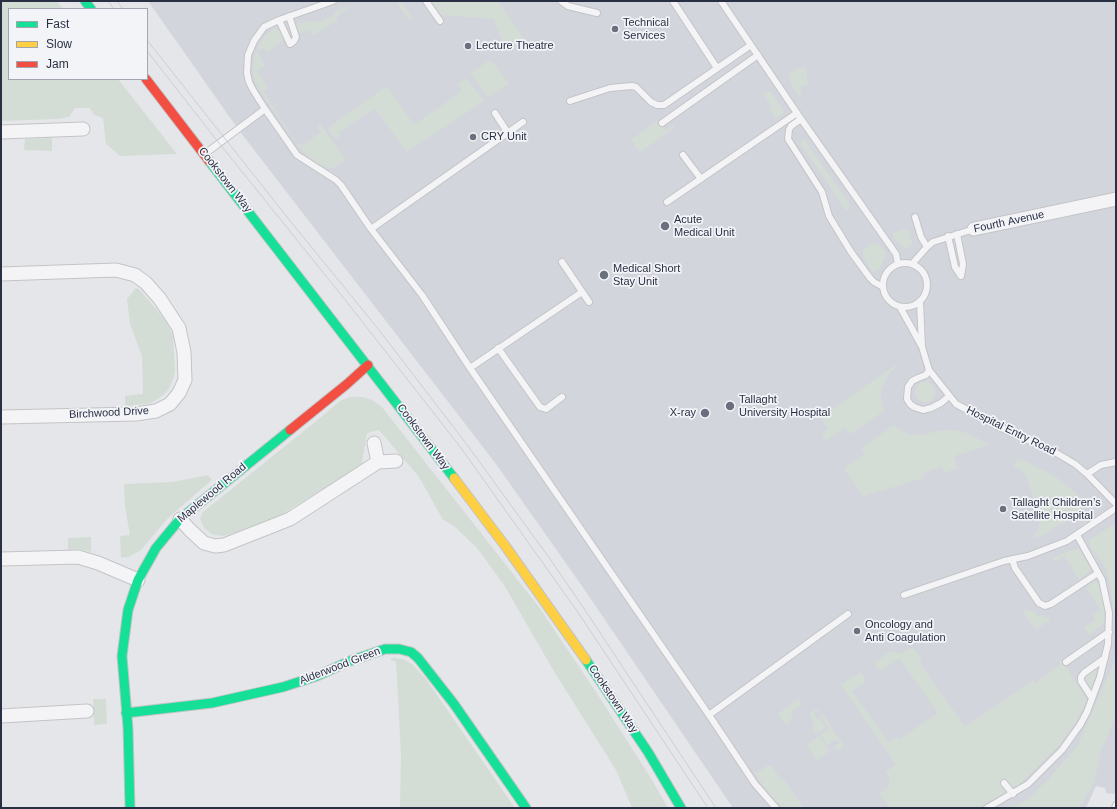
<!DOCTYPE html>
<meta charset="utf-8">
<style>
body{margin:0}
#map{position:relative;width:1117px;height:809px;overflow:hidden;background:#e5e6e9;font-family:Helvetica,sans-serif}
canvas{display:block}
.frame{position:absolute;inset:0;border:2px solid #2a3044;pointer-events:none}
.legend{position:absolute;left:8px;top:8px;width:140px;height:72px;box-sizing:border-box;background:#f3f4f8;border:1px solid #a3a6b0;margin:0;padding:5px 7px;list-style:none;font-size:12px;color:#2a3044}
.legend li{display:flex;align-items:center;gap:8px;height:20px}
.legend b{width:20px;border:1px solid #a3a6b0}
</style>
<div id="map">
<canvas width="1117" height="809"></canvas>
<div class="frame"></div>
<ul class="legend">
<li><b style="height:5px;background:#16e098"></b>Fast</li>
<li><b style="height:5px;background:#ffcf43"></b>Slow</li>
<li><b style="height:5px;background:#f24e42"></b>Jam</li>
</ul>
</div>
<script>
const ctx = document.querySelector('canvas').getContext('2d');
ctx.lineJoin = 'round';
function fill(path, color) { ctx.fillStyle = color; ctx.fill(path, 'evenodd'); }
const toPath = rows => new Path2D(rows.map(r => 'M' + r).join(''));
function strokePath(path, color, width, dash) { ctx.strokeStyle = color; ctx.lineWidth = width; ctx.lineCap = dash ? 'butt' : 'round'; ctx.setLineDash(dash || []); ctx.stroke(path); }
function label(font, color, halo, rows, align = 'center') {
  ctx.font = font + ' Helvetica,sans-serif'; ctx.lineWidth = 3.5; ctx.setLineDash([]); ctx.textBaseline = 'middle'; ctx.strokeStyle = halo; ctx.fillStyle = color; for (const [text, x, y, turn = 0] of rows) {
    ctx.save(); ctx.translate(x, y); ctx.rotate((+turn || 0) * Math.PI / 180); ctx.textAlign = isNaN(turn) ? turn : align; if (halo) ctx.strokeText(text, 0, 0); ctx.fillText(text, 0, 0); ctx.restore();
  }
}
fill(toPath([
 [148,1,1116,1,1116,794,1106,793,1105,788,1096,786,1086,808,733,808,584,589,496,464,238,129]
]), '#d3d5dc');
fill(toPath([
 [1,1,57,1,63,9,9,9,9,79,118,79,177,154,120,156,106,144,103,118,94,115,90,108,75,108,69,117,57,119,1,121],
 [396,1,400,1,413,19,410,21],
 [431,1,498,1,524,39,512,47,506,46,503,43,494,19,441,15],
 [352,5,336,17,338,20,314,35,310,29,302,33,299,33,296,29,296,24,305,21,313,23,325,20,333,16,336,11],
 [275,29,279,30,283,37,283,40,268,52,266,52,263,48,257,52,265,65,257,71,268,88,263,91,293,137,295,138,294,140,259,89,255,81,253,75,254,58,258,46,266,35],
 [488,61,493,62,509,84,488,98,471,73],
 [805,67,808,84,800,87,802,94,800,95,798,95,790,83,790,74,798,68],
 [466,78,484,101,407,152,375,108,338,133,340,136,335,139,328,128,387,86,414,125,462,91,458,84],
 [767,92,771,92,784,111,783,114,776,119,769,109,772,106,763,94],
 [657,121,665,131,673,125,675,127,640,152,631,140],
 [320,124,346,160,333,168,329,168,319,164,308,156,297,145,299,143,302,146,321,132,317,126],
 [51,138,52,139,52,151,24,150,25,139],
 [802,139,806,141,808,145,849,204,850,207,849,210,846,210,804,148,801,145],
 [907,229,909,230,912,242,912,245,908,248,902,247,893,237,893,233],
 [877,243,885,251,885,256,879,269,873,272,864,258,863,251,870,244],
 [136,288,139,289,167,322,173,336,175,369,174,377,169,389,162,396,153,402,147,404,125,406,125,396,143,394,142,356,130,324,127,299],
 [903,360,890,372,884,383,881,392,881,399,884,411,850,434,845,427,826,441,822,434,828,429,820,418],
 '915 392a10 10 0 1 1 20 0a10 10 0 1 1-20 0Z',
 [350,397,363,397,372,400,382,407,539,607,596,692,649,775,668,808,632,808,616,770,555,673,504,585,477,548,454,526,443,520,419,477,379,430,367,433,362,463,360,466,279,516,249,528,223,536,213,535,204,528,200,518,203,512,320,418,340,401],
 [894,425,903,432,911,435,922,435,944,430,955,430,969,434,990,445,954,456,958,468,944,473,942,467,923,473,924,478,863,496,844,469,865,454,861,448],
 [1018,458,1058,478,1077,494,1083,501,1084,505,1081,514,1069,521,1055,526,1045,534,1031,539,1038,531,1040,520,1027,478,1022,470,1013,466],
 [208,475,212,480,168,518,141,550,129,557,121,558,120,536,130,535,125,507,124,484,173,482],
 [1113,525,1116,530,1116,630,1111,589,1106,568,1090,547,1089,540],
 [91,537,91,552,79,549,68,550,68,538],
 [1078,548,1091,569,1089,572,1079,579,1064,556,1055,562,1052,558,1071,550,1074,551],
 [1094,582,1099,583,1101,591,1104,606,1104,623,1089,635,1083,628,1095,620,1093,615,1101,610,1086,588],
 [1022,610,1033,611,1038,616,1049,618,1050,620,1036,630],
 [910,648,914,649,917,652,922,659,919,662,965,727,1033,680,1035,683,1060,665,1059,661,1061,660,1087,700,1075,723,1059,745,1018,786,1002,796,978,808,890,808,879,794,889,786,890,779,886,772,896,764,841,685,861,672,866,681,852,691,889,743,897,737,900,739,938,713,899,658,880,671,874,663,891,651,901,654],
 [1116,649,1116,715,1101,751,1094,783,1079,808,1011,808,1028,799,1047,781,1078,745,1115,660],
 [391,658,403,659,412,664,426,679,515,808,400,808,401,754,396,662,391,660],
 [1097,668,1093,686,1091,688,1085,678,1088,674],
 [93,699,106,699,107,724,94,725],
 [798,699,802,704,792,711,791,721,786,725,778,714],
 [818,708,819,710,814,714,817,719,819,718,826,727,816,734,812,728,814,722,810,716,810,713],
 [822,713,844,746,837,751,834,747,840,743,836,739,827,745,820,735,830,729,820,715],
 [819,736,829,751,817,760,807,745],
 [767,766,772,766,779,777,784,780,804,808,783,808,774,800,755,774]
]), '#d4ddd5');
const lane = toPath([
 [333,1,279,20,264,27,254,41,248,55,247,73,249,82,253,90,265,109,297,155,336,180,341,185,371,229,422,295,470,368,709,715,755,784,776,808],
 [426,1,440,21],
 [561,1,568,6,597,13],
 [673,1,717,68],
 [721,1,801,119,896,254,898,264],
 [279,20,290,44,294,41,296,37,289,16],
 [570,101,610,88,632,86,636,87,651,102,657,105,664,105,751,45],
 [495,113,508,133],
 [801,119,791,126,789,130,788,139,822,192,829,216,851,252,870,278,874,282,883,287],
 [662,123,758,55],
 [206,153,265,109],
 [683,155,701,179],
 [667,202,797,113],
 [915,217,921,237,927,247],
 [371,229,523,122],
 [948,236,955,267,961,276,963,264,957,234],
 [562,262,589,302],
 '883 285a22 22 0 1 1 44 0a22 22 0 1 1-44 0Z',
 [912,264,927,247,933,242,974,229],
 [920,301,922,347,929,370,956,404,997,426,1053,451,1075,464,1087,474,1116,504],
 [900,307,921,345],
 [498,348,540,407,546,409,562,397],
 [470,368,582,292],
 [929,370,926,375,918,378,912,381,908,387,907,399,910,404,914,407,923,410,931,408,941,403,949,396],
 [1087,474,1101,465,1116,462],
 [1012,559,1015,568,1039,603,1045,606,1051,604,1098,573],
 [904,595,1004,561,1028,556,1067,541,1116,508],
 [1066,662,1109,632],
 [1092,698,1081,681,1081,677,1084,673,1105,658],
 [709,715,848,614],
 [1004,783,1013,794],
 [987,808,1028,784,1062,750,1080,725,1087,712,1100,677,1108,644,1109,613,1102,580,1077,535],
 [1115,808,1116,805]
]);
const street = toPath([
 [1,132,83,129],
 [974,229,1116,199],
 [1,274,116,270,135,275,146,283,160,299,179,328,184,352,185,380,179,393,170,404,156,411,136,414,1,417],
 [378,462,396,461],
 [180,519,190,530,204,543,215,546,224,545,290,519,378,462,374,443],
 [1,559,78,557,98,563,138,580],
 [1,716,87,711]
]);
const fast = toPath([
 [85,1,91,9],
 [209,161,454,478],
 [586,660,648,752,681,808],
 [126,713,212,703,283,687,317,676,350,661,385,649,399,649,411,652,418,658,454,704,526,808],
 [130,808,128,728,122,656,128,610,138,580,156,548,180,519,290,430]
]);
const slow = toPath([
 [454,478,506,547,586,660]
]);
const jam = toPath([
 [146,79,209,161],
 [290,430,347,384,368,365]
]);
strokePath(lane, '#c3c4c7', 8);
strokePath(street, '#c3c4c7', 15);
strokePath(fast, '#c3c4c7', 11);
strokePath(slow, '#c3c4c7', 11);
strokePath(jam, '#c3c4c7', 11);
strokePath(lane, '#f4f4f6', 6);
strokePath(street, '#f4f4f6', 13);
strokePath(fast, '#16e098', 9);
strokePath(slow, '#ffcf43', 9);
strokePath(jam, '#f24e42', 9);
strokePath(toPath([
 [108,1,114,9],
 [117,1,123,9],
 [147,40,287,217,379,330,468,446,550,559,585,610,716,808],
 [147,51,219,143,350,306,461,448,577,611,708,808]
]), '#cdced1', 1);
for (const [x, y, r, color] of [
 [615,29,4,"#6b707e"],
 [468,46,4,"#6b707e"],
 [473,137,4,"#6b707e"],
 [665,226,5,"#6b707e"],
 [604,275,5,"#6b707e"],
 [730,406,5,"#6b707e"],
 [705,413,5,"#6b707e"],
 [1003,509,4,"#6b707e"],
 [857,631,4,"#6b707e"]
]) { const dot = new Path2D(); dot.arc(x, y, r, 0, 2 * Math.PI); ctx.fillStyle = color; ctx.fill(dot); strokePath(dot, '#f3f4f8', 1.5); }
label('11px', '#2a3044', '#f3f4f8', [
 ["Technical",623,23],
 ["Services",623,36],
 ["Lecture Theatre",476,46],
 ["CRY Unit",481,137],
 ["Acute",674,220],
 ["Medical Unit",674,233],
 ["Medical Short",613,269],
 ["Stay Unit",613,282],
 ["Tallaght",739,400],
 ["University Hospital",739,413],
 ["X-ray",696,413,"right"],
 ["Tallaght Children’s",1011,503],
 ["Satellite Hospital",1011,516],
 ["Oncology and",865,625],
 ["Anti Coagulation",865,638]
], 'left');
label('11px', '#2a3044', '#f3f4f8', [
 ["Cookstown Way",225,180,52],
 ["Fourth Avenue",1009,222,-12],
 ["Birchwood Drive",109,413,-3],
 ["Hospital Entry Road",1011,431,26],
 ["Cookstown Way",423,437,53],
 ["Maplewood Road",212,493,-40],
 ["Alderwood Green",340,666,-21],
 ["Cookstown Way",613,699,56]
]);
</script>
